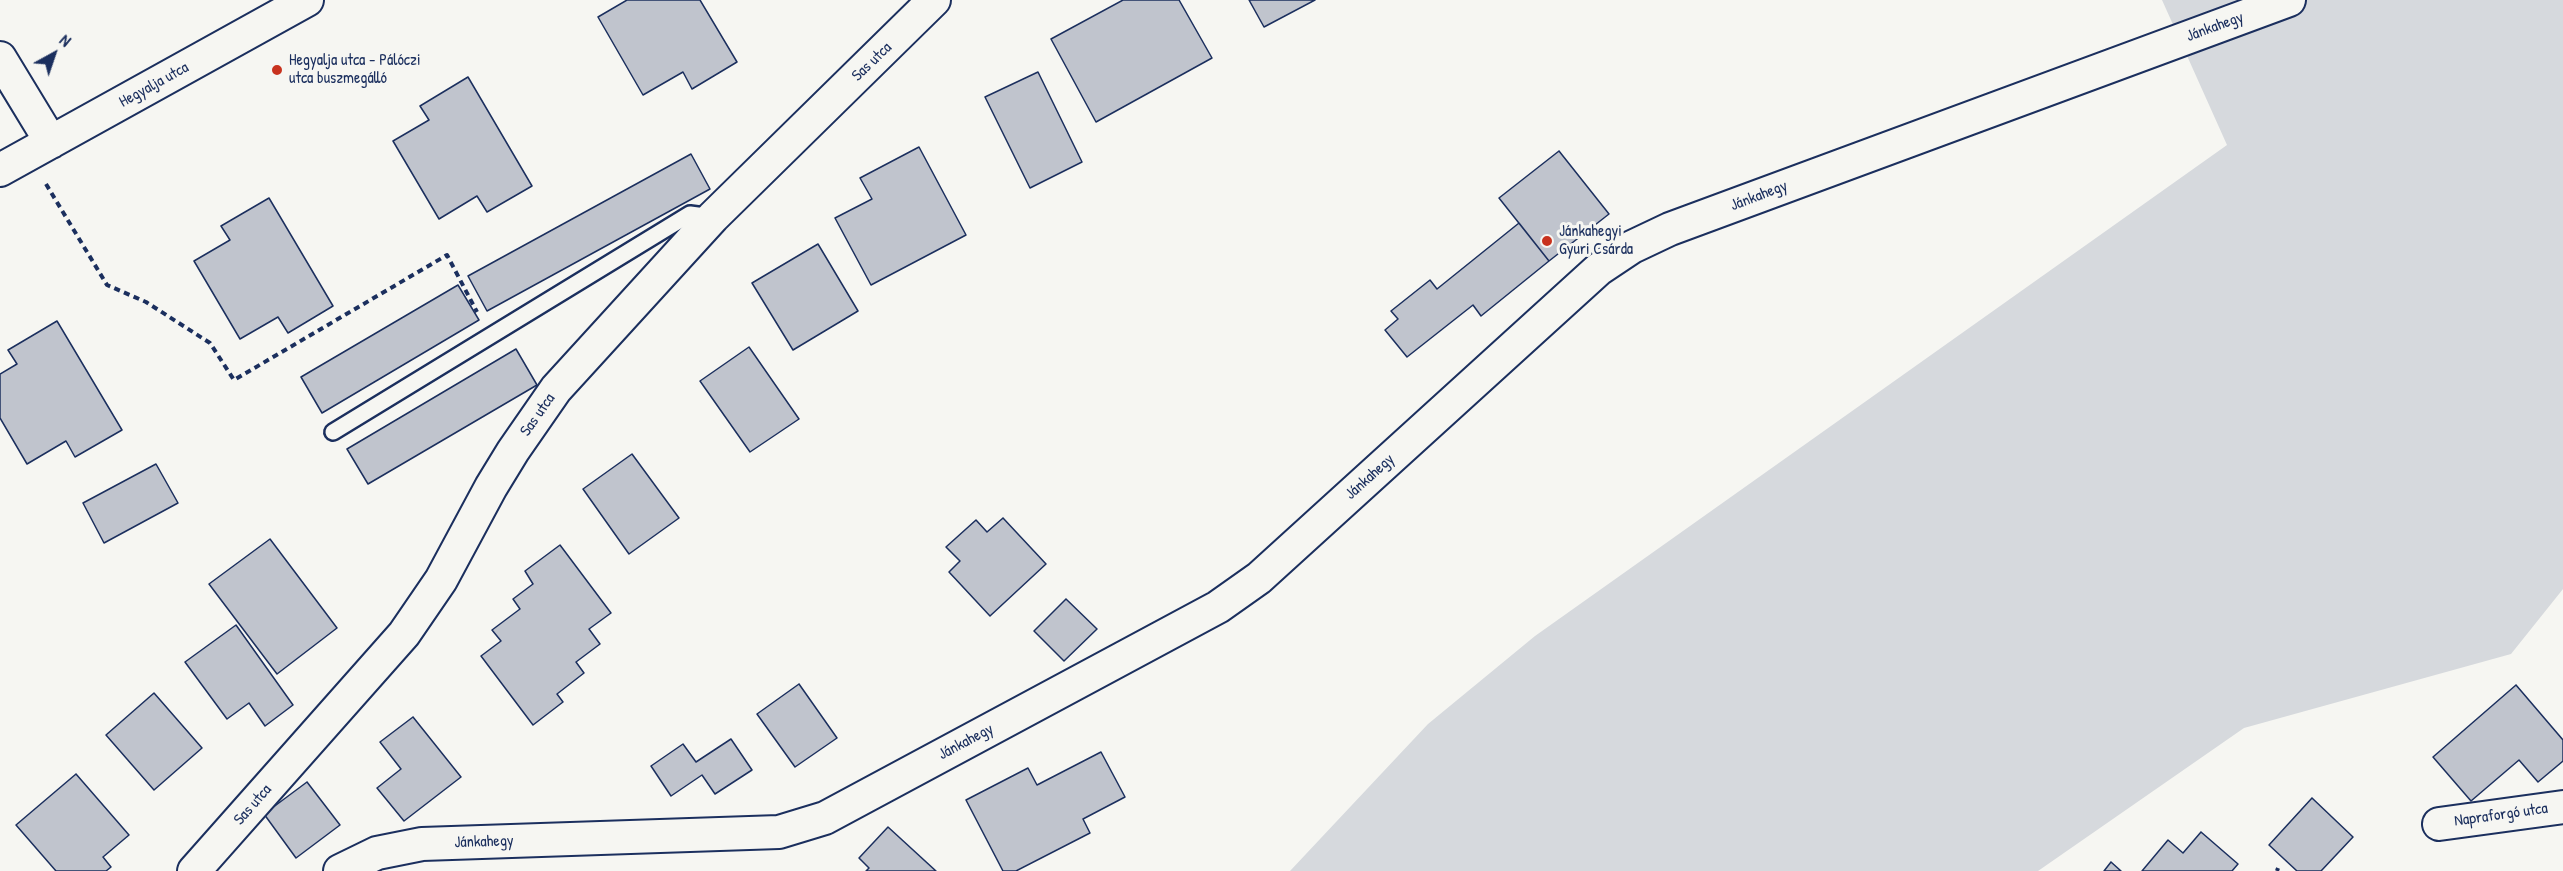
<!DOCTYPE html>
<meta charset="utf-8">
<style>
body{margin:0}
#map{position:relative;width:2563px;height:871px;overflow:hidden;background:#f6f6f2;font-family:"Patrick Hand",sans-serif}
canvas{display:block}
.north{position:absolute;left:24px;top:24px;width:60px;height:60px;-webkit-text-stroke:4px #f6f6f2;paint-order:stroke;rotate:40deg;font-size:16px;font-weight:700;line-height:24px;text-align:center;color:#1b2f5e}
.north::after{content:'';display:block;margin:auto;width:21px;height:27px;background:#1b2f5e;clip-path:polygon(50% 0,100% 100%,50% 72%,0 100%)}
</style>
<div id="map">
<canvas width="2563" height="871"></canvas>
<div class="north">N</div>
</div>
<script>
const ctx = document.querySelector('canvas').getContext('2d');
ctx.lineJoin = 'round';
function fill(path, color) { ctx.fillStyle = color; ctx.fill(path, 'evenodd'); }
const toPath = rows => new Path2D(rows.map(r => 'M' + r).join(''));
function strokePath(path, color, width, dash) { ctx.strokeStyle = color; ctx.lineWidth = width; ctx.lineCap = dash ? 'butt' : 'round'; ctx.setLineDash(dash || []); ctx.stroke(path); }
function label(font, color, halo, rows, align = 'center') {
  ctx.font = font + ' "Patrick Hand",sans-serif'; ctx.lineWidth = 6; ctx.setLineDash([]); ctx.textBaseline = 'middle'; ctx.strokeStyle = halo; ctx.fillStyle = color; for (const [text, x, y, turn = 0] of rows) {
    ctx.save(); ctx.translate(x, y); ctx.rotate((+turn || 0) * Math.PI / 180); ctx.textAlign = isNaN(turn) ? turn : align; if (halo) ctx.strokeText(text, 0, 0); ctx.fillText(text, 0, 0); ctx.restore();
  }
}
fill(toPath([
 [2162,0,2563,0,2563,589,2511,654,2244,728,2038,871,1290,871,1428,724,1535,636,2227,145]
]), '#d6d9dd');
const building = toPath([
 [627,0,700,0,737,62,692,89,683,72,643,95,598,17,627,0],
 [1123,0,1179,0,1212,58,1096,122,1051,39,1123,0],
 [1249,0,1315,0,1264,27,1249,0],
 [1038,72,1082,162,1030,188,985,97,1038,72],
 [468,77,532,186,487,212,477,196,439,219,393,141,429,120,420,106,468,77],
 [919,147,966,235,871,285,835,218,872,199,860,178,919,147],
 [1559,151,1609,214,1549,261,1499,198,1559,151],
 [691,154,710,189,487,311,468,276,691,154],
 [269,198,333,306,288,333,278,317,240,339,194,261,230,240,221,226,269,198],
 [1519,223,1549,261,1481,316,1473,305,1407,357,1385,330,1398,319,1391,311,1430,280,1437,289,1519,223],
 [818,244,858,311,793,350,752,283,818,244],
 [458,285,479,320,322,413,301,377,458,285],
 [57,321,122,430,75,457,66,441,27,464,0,418,0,374,17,364,8,350,57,321],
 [749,347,799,419,750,452,700,381,749,347],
 [516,349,537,385,368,484,347,449,516,349],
 [632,454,679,518,629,554,583,489,632,454],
 [156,464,178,503,104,543,83,503,156,464],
 [1003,518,1046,564,990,616,949,572,960,561,946,547,976,520,987,532,1003,518],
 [270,539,337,628,277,674,209,584,270,539],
 [560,545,611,613,589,629,600,644,576,662,584,673,557,694,563,702,533,725,481,656,501,641,492,630,520,609,513,599,533,584,525,571,560,545],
 [1066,599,1097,629,1064,661,1034,631,1066,599],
 [236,625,293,705,265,726,249,703,227,719,185,662,236,625],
 [799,684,837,738,795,767,757,714,799,684],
 [2516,685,2563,740,2563,761,2538,782,2519,760,2471,801,2433,757,2516,685],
 [154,693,202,748,154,790,106,735,154,693],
 [413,717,461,777,404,821,377,788,401,769,380,742,413,717],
 [731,739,752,770,715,794,702,775,671,796,651,766,683,744,696,762,731,739],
 [1101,752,1125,797,1083,819,1090,833,1016,871,1003,871,966,800,1028,768,1037,785,1101,752],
 [76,774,129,835,103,857,111,867,106,871,56,871,16,825,76,774],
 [307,782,340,825,296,858,264,814,307,782],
 [2312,798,2353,837,2321,871,2297,871,2269,845,2312,798],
 [888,827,936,871,866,871,869,868,859,858,888,827],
 [2201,832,2238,864,2232,871,2142,871,2168,840,2183,853,2201,832],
 [2111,862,2121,871,2104,871,2111,862]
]);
fill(building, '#c0c4cd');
strokePath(building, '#1b2f5e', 1.5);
const service = toPath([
 [333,432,690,214,713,217]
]);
const minor = toPath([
 [0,58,51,142],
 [0,170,307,0],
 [2439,824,2563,807],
 [194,871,404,634,441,580,491,487,513,451,556,389,713,217,934,0],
 [340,871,377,853,422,844,779,832,825,818,1218,607,1259,578,1599,269,1632,247,1670,229,2289,0]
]);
strokePath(service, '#1b2f5e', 20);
strokePath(minor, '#1b2f5e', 36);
strokePath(toPath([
 [46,184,107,285,146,302,210,343,234,380,447,255,477,312],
 [2277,871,2278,868]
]), '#1b2f5e', 4, [6, 4.5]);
strokePath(service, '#f6f6f2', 15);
strokePath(minor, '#f6f6f2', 32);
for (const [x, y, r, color] of [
 [277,70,6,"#c8321e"],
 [1547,241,6,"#c8321e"]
]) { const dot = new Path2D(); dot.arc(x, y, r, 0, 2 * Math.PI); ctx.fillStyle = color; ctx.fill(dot); strokePath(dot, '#f6f6f2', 2); }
label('16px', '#1b2f5e', '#f6f6f2', [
 ["Jánkahegy",2215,27,-20],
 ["Sas utca",872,62,-44],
 ["Hegyalja utca",154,85,-29],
 ["Jánkahegy",1759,196,-21],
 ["Sas utca",538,415,-55],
 ["Jánkahegy",1370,477,-42],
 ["Jánkahegy",966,742,-28],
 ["Sas utca",253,805,-49],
 ["Napraforgó utca",2501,815,-8],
 ["Jánkahegy",484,842,-2]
]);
label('16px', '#1b2f5e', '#f6f6f2', [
 ["Hegyalja utca - Pálóczi",289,61],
 ["utca buszmegálló",289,79],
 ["Jánkahegyi",1559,232],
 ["Gyuri Csárda",1559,250]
], 'left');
</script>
